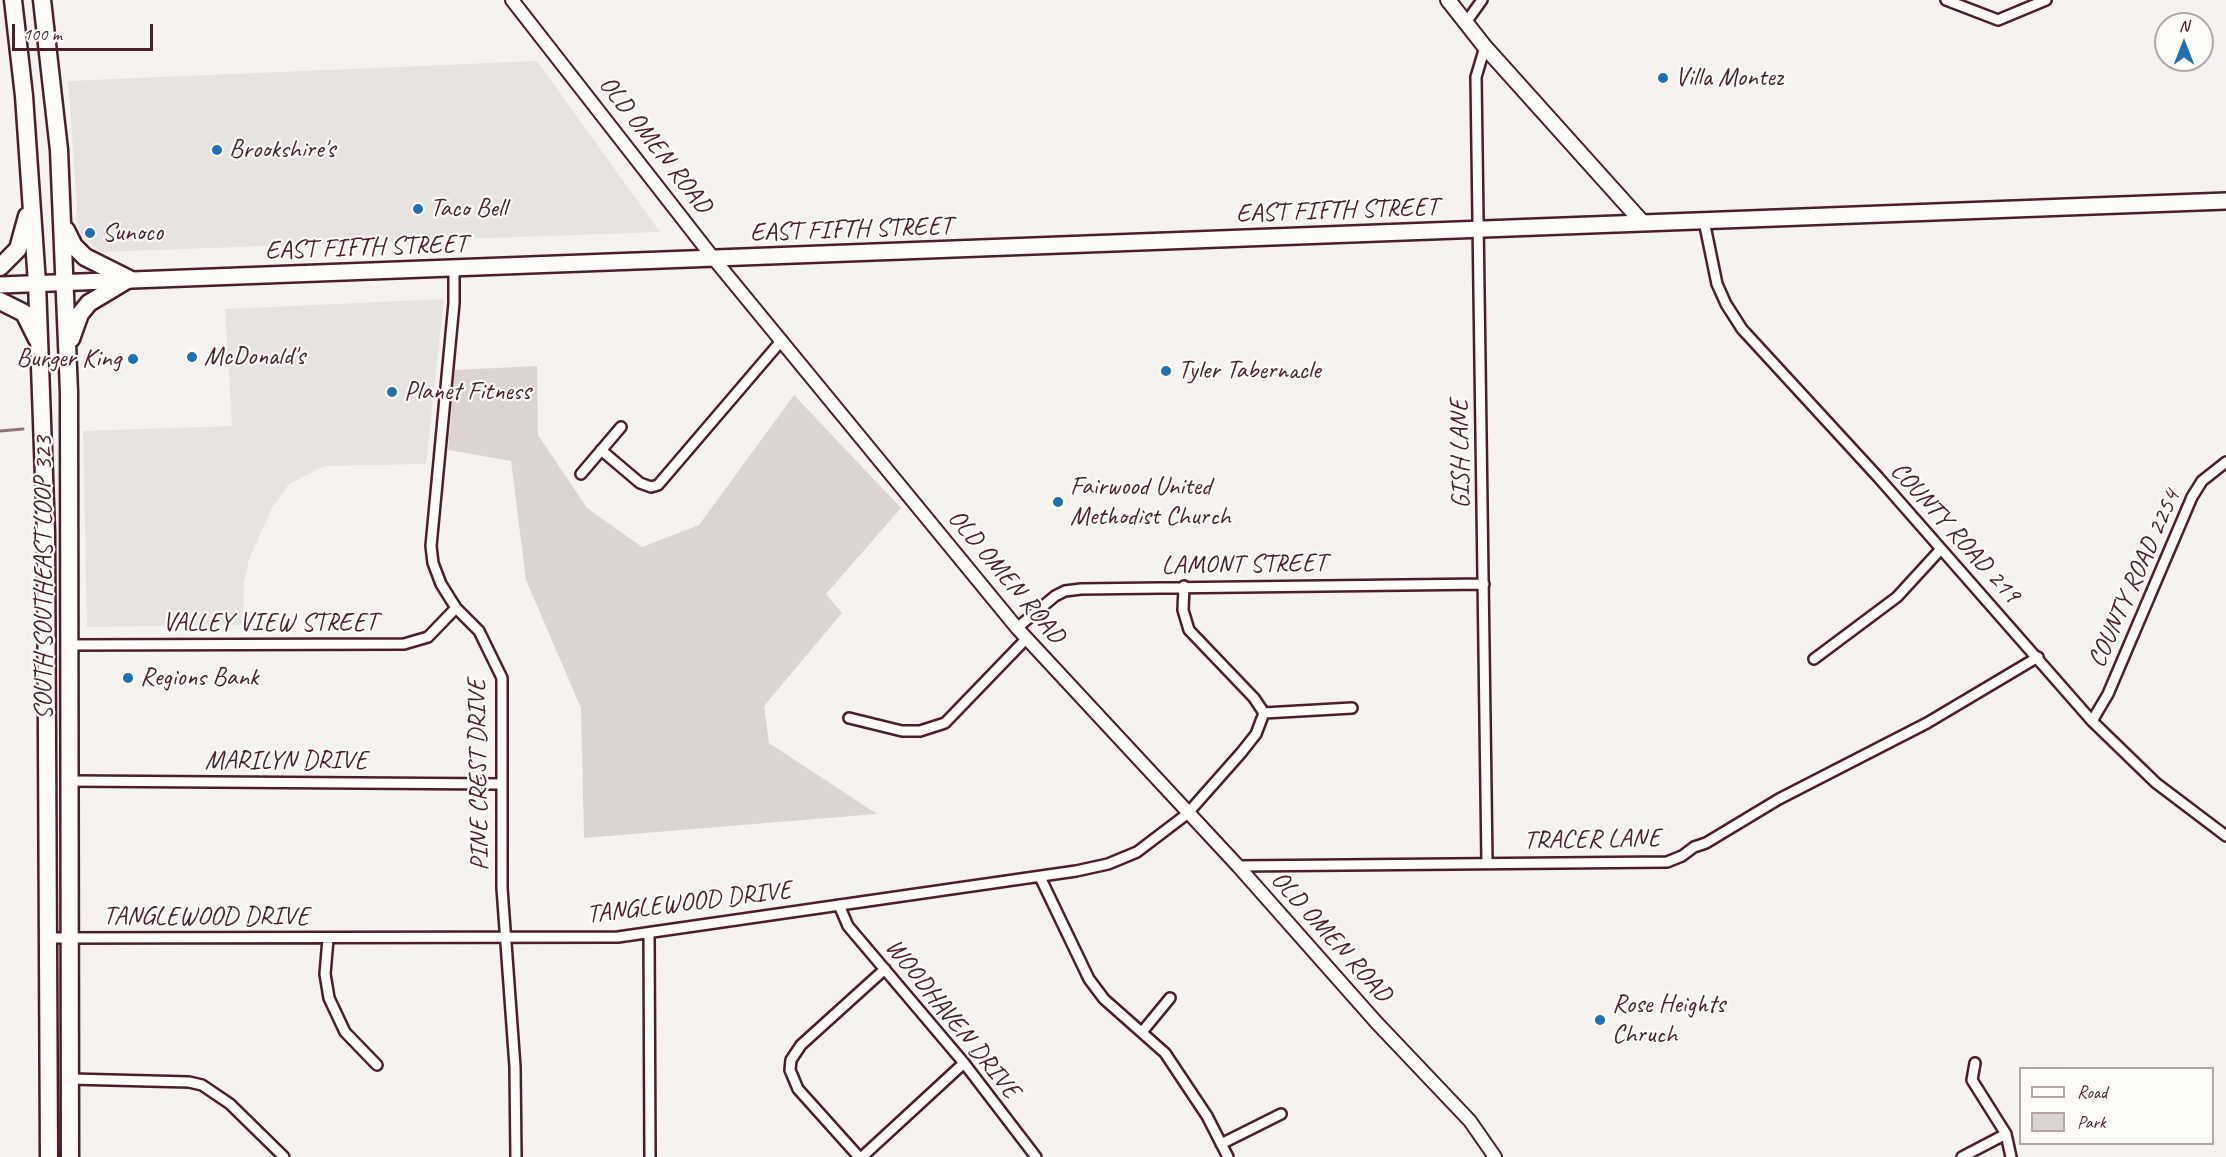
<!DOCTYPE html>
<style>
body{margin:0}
#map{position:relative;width:2226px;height:1157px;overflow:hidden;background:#f6f3ef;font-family:Caveat,sans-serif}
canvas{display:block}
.legend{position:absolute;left:2019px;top:1067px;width:195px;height:78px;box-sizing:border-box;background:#fdfcf7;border:2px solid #b5a4a5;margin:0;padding:8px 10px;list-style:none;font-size:18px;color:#4a1f2b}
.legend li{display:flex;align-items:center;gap:12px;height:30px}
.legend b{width:30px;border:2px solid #b5a4a5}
.north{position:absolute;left:2154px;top:12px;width:60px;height:60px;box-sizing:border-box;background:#fdfcf7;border:2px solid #b5a4a5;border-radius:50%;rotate:0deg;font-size:16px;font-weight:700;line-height:24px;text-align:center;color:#4a1f2b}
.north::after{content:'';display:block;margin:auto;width:21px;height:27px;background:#1f6fb2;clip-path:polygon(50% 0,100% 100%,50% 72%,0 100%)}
.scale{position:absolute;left:12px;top:24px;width:141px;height:27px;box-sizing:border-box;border:3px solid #4a1f2b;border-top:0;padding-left:8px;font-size:18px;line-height:21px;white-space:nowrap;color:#4a1f2b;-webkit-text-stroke:4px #fdfcf7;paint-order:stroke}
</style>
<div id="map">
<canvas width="2226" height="1157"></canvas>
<ul class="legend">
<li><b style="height:8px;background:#fdfcf7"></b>Road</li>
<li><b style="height:16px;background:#dcd4d2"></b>Park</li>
</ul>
<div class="north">N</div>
<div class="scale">100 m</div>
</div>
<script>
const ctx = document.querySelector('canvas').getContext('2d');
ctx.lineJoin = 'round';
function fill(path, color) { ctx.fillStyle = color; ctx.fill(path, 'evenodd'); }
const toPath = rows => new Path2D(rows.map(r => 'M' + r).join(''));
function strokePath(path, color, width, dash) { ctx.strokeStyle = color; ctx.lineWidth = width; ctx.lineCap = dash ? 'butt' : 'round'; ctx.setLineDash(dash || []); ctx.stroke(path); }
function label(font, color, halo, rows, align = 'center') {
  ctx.font = font + ' Caveat,sans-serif'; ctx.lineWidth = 4.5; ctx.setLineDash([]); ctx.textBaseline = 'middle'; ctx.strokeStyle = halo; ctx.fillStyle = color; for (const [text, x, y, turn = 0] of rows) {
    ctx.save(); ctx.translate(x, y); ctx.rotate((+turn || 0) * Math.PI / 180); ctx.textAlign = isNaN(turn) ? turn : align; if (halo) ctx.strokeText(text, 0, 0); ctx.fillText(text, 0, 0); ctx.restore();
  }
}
fill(toPath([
 [537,61,660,232,100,252,81,235,76,220,77,206,68,81],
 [444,299,426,464,324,466,289,484,272,508,249,559,244,584,243,625,87,627,83,431,232,426,225,309]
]), '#e9e3e0');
fill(toPath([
 [537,366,538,435,587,508,642,547,699,525,794,395,901,508,826,594,842,613,764,706,769,743,877,814,584,838,581,708,526,580,511,461,448,450,455,370]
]), '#dcd4d2');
strokePath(toPath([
 [0,431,23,429]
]), '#8e7378', 3);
const minor = toPath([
 [1946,0,1998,20,2046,0],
 [1467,21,1482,0],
 [1485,47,1476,77,1487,862],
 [1704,221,1717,284,1726,304,1742,329,1878,477,2092,721,2156,783,2226,836],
 [454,270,454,303,431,546,433,563,441,584,456,608,479,631,502,678,502,888,515,1067,516,1157],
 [601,450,640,483,651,487,658,485,782,340],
 [581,474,621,427],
 [1184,586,1183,610,1189,630,1254,698,1264,713],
 [1017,628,1055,596,1065,591,1081,589,1484,584],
 [70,645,404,644,428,637,456,608],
 [1814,659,1897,597,1941,549],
 [1264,713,1352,708],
 [849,718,902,731,920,731,945,723,1027,638],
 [2092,721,2108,694,2192,497,2202,481,2226,462],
 [71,781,501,784],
 [1238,866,1667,862,1682,856,1694,847,1706,843,1779,799,1927,723,2038,657],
 [1040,877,1089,979,1104,999,1165,1053,1207,1116,1228,1157],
 [839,905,848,926,964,1063,1036,1157],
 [649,933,650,1157],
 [48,938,618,937,1076,871,1108,864,1137,852,1187,814,1241,753,1256,734,1264,713],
 [328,939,325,974,329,998,345,1032,377,1065],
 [1142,1032,1170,998],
 [1975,1063,1972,1080,2006,1134,2011,1157],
 [71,1079,189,1082,202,1085,230,1104,284,1157],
 [1221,1144,1281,1114],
 [859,1157,798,1089,790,1070,791,1060,801,1045,885,969],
 [862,1157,964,1063],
 [1962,1157,2006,1134]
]);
const tertiary = toPath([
 [512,0,714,259,1017,628,1238,866,1376,1022,1470,1121,1495,1157]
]);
const secondary = toPath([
 [1448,0,1485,47,1643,223]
]);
const primary = toPath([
 [0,285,2226,201]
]);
const trunk = toPath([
 [13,0,24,96,37,283,46,532,49,1157],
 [42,0,59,150,69,392,70,1157],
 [66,230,74,246,85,257,129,279],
 [0,267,18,249,27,216],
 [0,301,24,313,37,339],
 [71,339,80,314,89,303,129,279]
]);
strokePath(minor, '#4a1f2b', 14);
strokePath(tertiary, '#4a1f2b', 16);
strokePath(secondary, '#4a1f2b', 18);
strokePath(primary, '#4a1f2b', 20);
strokePath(trunk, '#4a1f2b', 21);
strokePath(minor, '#fdfcf7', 9);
strokePath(tertiary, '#fdfcf7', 12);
strokePath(secondary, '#fdfcf7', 14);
strokePath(primary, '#fdfcf7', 15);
strokePath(trunk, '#fdfcf7', 16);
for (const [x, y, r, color] of [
 [1663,78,6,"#1f6fb2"],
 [217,150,6,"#1f6fb2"],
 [418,209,6,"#1f6fb2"],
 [90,233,6,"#1f6fb2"],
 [192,357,6,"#1f6fb2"],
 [133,359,6,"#1f6fb2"],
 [1166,371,6,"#1f6fb2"],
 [392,392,6,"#1f6fb2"],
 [1058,502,6,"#1f6fb2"],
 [128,678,6,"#1f6fb2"],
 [1600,1020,6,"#1f6fb2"]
]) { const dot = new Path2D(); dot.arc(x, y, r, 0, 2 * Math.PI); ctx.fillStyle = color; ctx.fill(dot); strokePath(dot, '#fdfcf7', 2); }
label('26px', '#4a1f2b', '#fdfcf7', [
 ["Villa Montez",1675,78],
 ["Brookshire's",229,150],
 ["Taco Bell",430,209],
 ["Sunoco",102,233],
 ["McDonald's",204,357],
 ["Burger King",121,359,"right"],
 ["Tyler Tabernacle",1178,371],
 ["Planet Fitness",404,392],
 ["Fairwood United",1070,487],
 ["Methodist Church",1070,517],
 ["Regions Bank",140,678],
 ["Rose Heights",1612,1005],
 ["Chruch",1612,1035]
], 'left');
label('26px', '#4a1f2b', '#fdfcf7', [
 ["OLD OMEN ROAD",655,145,52],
 ["EAST FIFTH STREET",1337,211,-2],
 ["EAST FIFTH STREET",851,230,-2],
 ["EAST FIFTH STREET",366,248,-2],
 ["GISH LANE",1461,454,-91],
 ["COUNTY ROAD 219",1955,533,48],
 ["LAMONT STREET",1244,565,-1],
 ["OLD OMEN ROAD",1006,577,50],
 ["SOUTH SOUTHEAST LOOP 323",44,578,-90],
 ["COUNTY ROAD 2254",2135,579,-66],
 ["VALLEY VIEW STREET",270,623],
 ["MARILYN DRIVE",286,761],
 ["PINE CREST DRIVE",479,775,-91],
 ["TRACER LANE",1592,840,-1],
 ["TANGLEWOOD DRIVE",689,903,-7],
 ["TANGLEWOOD DRIVE",206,917],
 ["OLD OMEN ROAD",1331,937,48],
 ["WOODHAVEN DRIVE",952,1019,51]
]);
</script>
